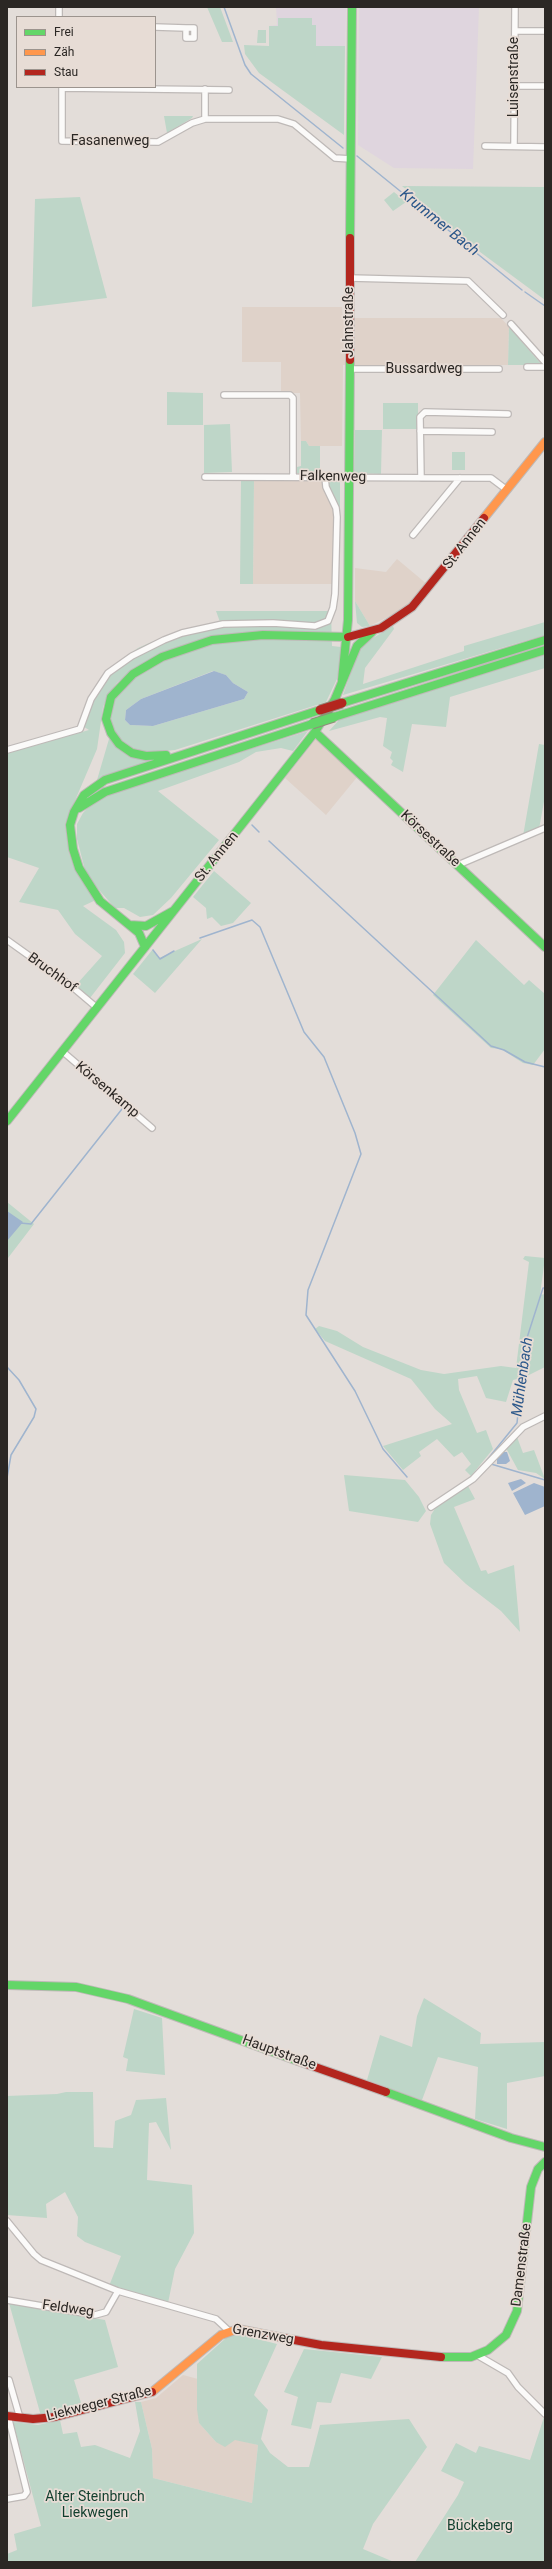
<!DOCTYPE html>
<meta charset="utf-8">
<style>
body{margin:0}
#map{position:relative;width:552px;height:2569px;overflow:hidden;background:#e3ddd9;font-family:Roboto,sans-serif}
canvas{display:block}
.frame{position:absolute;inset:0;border:8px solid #2b2724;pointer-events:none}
.legend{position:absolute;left:16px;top:16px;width:140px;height:72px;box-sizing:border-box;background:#e7dcd5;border:1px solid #9c948e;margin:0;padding:5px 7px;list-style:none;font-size:12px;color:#2b2724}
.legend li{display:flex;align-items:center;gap:8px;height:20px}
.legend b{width:20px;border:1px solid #9c948e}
</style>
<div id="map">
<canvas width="552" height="2569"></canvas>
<div class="frame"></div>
<ul class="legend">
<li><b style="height:5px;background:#63d668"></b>Frei</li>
<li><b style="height:5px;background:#ff974d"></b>Zäh</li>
<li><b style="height:5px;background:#b3261e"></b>Stau</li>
</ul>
</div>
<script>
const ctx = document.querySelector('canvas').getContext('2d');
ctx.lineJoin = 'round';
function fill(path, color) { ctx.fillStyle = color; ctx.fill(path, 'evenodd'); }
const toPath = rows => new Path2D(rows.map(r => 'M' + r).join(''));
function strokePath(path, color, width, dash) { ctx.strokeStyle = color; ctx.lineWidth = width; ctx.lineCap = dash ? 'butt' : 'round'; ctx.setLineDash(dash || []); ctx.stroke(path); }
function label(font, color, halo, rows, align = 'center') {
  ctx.font = font + ' Roboto,sans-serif'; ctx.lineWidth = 3.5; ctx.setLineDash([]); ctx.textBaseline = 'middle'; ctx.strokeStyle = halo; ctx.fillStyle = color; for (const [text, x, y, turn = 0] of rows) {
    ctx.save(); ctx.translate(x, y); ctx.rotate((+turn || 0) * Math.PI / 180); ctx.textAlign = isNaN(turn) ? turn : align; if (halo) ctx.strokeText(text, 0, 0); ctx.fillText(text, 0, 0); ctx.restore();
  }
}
fill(toPath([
 [242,307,342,307,343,318,501,318,509,327,508,365,343,365,342,446,309,446,306,441,301,441,300,393,281,393,281,362,242,362],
 [254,479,322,480,335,508,334,584,253,584],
 [397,559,428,585,406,608,370,626,355,601,355,568,386,572],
 [319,739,358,776,326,815,285,778,315,740],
 [183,2375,198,2379,199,2423,216,2442,235,2439,258,2445,252,2503,153,2478,152,2449,141,2402,156,2398]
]), '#dfd2c9');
fill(toPath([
 [276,7,346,7,345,46,269,46,269,26,277,25],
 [359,7,479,7,473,169,394,168,358,145]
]), '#dfd5de');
fill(toPath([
 [207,7,220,7,233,42,222,42],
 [278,18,312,18,312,25,316,25,316,46,345,46,344,135,259,73,245,54,244,45,269,46,269,26,278,26],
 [258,30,266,30,266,43,257,43],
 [164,116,193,116,192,118,167,133],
 [402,186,545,187,545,300,476,249],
 [394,192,406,202,393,211,384,200],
 [80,197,107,298,32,307,35,199],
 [509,327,542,365,508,365],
 [167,392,203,393,203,425,167,425],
 [383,403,418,403,418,429,383,429],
 [230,424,232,472,204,473,204,425],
 [355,430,382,430,381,474,354,473],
 [301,441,306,441,309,446,320,446,320,473,297,473,297,467,301,466],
 [452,452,465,452,465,470,452,470],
 [241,479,254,479,253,584,240,584],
 [331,481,340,482,340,508,329,491,328,483],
 [355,601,370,626,362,627,357,623],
 [216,611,331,611,332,646,341,647,342,651,337,679,326,702,175,750,147,753,133,750,121,742,114,732,110,720,113,698,135,676,163,660,212,642,211,636,160,654,131,671,117,683,108,695,103,707,97,749,65,824,69,853,75,870,96,900,83,906,116,930,124,942,125,953,90,998,76,985,102,956,75,934,58,910,19,902,39,868,7,857,7,753,89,730,81,725,85,708,105,671,138,648,165,636,220,622],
 [213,671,226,675,233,683,248,692,244,699,153,726,130,725,125,720,126,710,141,699],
 [545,622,545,635,343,695,359,650,363,644,393,626,394,629,365,668,363,684,464,651,464,646],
 [545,655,545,668,450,697,446,727,412,724,403,772,391,765,393,761,390,758,392,752,383,746,387,718,380,717,329,731,339,720],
 [308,731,293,751,281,748,256,752,239,762,158,791,219,840,171,898,153,915,140,917,124,908,115,908,92,882,85,870,77,839,77,824,83,813,92,803,106,795],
 [109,739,146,760,147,762,97,780],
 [539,744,545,745,545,796,539,829,523,836],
 [214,871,251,903,233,923,221,926,212,917,207,919,206,908,193,897],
 [202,939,155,993,133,974,153,949,159,958],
 [476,940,524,985,529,980,545,994,545,1049,533,1065,523,1063,501,1049,491,1048,433,995],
 [7,1202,34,1224,8,1258,7,1257],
 [525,1256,545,1258,540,1295,545,1294,545,1367,525,1377,513,1380,506,1402,486,1398,477,1376,458,1379,459,1390,477,1433,486,1430,493,1449,471,1476,465,1470,471,1464,462,1452,454,1457,437,1439,419,1452,421,1456,403,1470,383,1446,452,1424,435,1409,411,1379,325,1341,315,1329,319,1326,337,1331,363,1347,421,1370,444,1374,501,1366,516,1368,529,1262,523,1259],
 [517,1437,523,1453,534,1450,545,1479,536,1473,518,1470,506,1448],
 [344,1475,405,1480,419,1497,426,1511,418,1522,349,1511],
 [468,1486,475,1499,454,1507,481,1571,486,1570,488,1574,514,1565,520,1632,501,1611,466,1584,444,1563,430,1524,431,1515,436,1507],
 [424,1998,481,2033,480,2044,545,2042,545,2076,507,2083,507,2129,475,2119,478,2067,438,2057,422,2100,367,2080,380,2035,412,2047,417,2016],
 [134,2009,162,2018,165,2075,126,2071,128,2059,123,2057],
 [66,2092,93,2092,94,2147,113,2148,115,2121,131,2115,136,2100,166,2098,171,2150,156,2122,149,2123,147,2180,192,2185,194,2233,175,2269,168,2303,109,2286,121,2256,85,2242,77,2236,78,2217,65,2192,46,2204,47,2218,7,2215,7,2096,57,2094],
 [9,2303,105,2320,118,2367,74,2380,82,2406,41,2416],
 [238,2334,277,2344,254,2395,268,2410,261,2439,270,2453,288,2467,309,2467,320,2425,409,2419,427,2447,373,2524,363,2549,394,2562,7,2562,7,2554,17,2550,14,2534,41,2526,13,2422,38,2425,60,2420,63,2434,77,2432,81,2447,95,2445,130,2458,140,2431,135,2402,141,2402,152,2449,153,2478,252,2503,258,2445,235,2440,225,2447,216,2442,199,2423,197,2409,197,2364,226,2338],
 [304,2349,382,2357,371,2379,341,2373,331,2403,317,2402,311,2429,291,2425,298,2397,284,2392],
 [544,2417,545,2562,415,2562,458,2495,464,2482,441,2471,456,2443,476,2453,479,2446,530,2460]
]), '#bed6c8');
fill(toPath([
 [214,671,226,675,233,683,248,692,244,699,153,726,130,725,125,720,126,710,141,699],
 [7,1211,23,1222,7,1241],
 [504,1452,507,1452,510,1461,506,1464,497,1464,497,1459],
 [521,1479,526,1483,512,1491,508,1483],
 [534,1483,545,1487,545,1506,525,1515,513,1493]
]), '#9fb4ce');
strokePath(toPath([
 [224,7,245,65,251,74,343,148],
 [357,156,522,290],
 [525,292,545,306],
 [252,825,259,832],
 [269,841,491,1046,504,1050,525,1062,545,1067],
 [200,938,252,920,260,927,304,1032,324,1057,355,1133,361,1154,308,1290,306,1315,355,1391,383,1449,407,1477],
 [153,950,160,959,174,951],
 [20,1223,31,1224,122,1109],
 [7,1367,19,1380,36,1409,34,1417,11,1455,7,1478],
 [487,1460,517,1423,525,1344,543,1288,545,1288],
 [491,1464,545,1480]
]), '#9fb4ce', 1.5);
const street = toPath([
 [59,7,59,17],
 [155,27,186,28,194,28,194,38,186,38,186,28],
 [515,31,545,31],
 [514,86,545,86],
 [205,89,205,119],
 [229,90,62,88,62,141,158,142,192,123,205,119,278,119,294,124,335,158,351,159],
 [485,146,545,147],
 [514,146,515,7],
 [350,278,468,281,503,315],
 [511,324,545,362],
 [527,367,545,367],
 [349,369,499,369],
 [224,395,290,395,293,398,293,476],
 [420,431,492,432],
 [205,477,491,478,507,490],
 [421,478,420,417,425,412,508,414],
 [413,535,460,478],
 [7,750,80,729,91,699,108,673,132,656,164,640,182,633,223,624,273,623,315,626,328,621,333,608,335,594,337,517,336,508,326,487,325,477],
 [458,865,545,828],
 [7,940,70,985,96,1007],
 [62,1051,152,1128],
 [431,1507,473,1479,523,1427,545,1416],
 [7,2221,34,2254,41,2260,118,2291,216,2319,229,2331],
 [7,2300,95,2315,106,2312,118,2291],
 [477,2355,508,2373,518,2387,545,2414],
 [9,2380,20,2418],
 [7,2499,24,2496,27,2492,8,2416]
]);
const fast = toPath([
 [350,238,352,7],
 [342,680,348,620,350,360],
 [342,703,545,640],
 [334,717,545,650],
 [315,732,545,947],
 [166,755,146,756,132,753,119,744,111,733,106,719,111,697,133,674,162,657,212,640,263,635,348,637],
 [79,808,105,792,312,724],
 [130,925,146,926,173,911],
 [145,947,315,732,335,699,357,646,372,632],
 [145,947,139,933,100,901,79,868,73,849,70,825,74,812,84,795,105,780,320,710],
 [7,1121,145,947],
 [7,1985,76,1987,128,1999,298,2061],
 [386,2092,511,2138,545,2147],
 [441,2357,471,2357,488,2350,506,2335,517,2311,531,2187,538,2169,545,2162]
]);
const slow = toPath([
 [484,518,545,442],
 [152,2392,221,2335,238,2329,268,2335]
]);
const jam = toPath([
 [350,360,350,238],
 [348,637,381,628,412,607,484,518],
 [298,2061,386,2092],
 [268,2335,321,2345,441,2357],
 [7,2416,33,2419,55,2417,152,2392]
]);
strokePath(street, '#beb9b7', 8);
strokePath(fast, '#beb9b7', 10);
strokePath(slow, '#beb9b7', 10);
strokePath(jam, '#beb9b7', 10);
strokePath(street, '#fbfaf9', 5.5);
strokePath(fast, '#63d668', 8);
strokePath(slow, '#ff974d', 8);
strokePath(jam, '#b3261e', 8);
const fastBridge = toPath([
 [312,724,334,717]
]);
const jamBridge = toPath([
 [320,710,342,703]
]);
strokePath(fastBridge, '#908d7a', 11, []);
strokePath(jamBridge, '#908d7a', 11, []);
strokePath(fastBridge, '#63d668', 9);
strokePath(jamBridge, '#b3261e', 9);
label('14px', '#2b2724', '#e7dcd5', [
 ["Luisenstraße",514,77,-90],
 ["Fasanenweg",110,141],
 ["Jahnstraße",349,322,-90],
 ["Bussardweg",424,369],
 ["Falkenweg",333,477,1],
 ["St. Annen",465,544,-52],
 ["Körsestraße",430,839,43],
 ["St. Annen",217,857,-51],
 ["Bruchhof",52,973,36],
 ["Körsenkamp",107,1090,40],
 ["Hauptstraße",279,2053,20],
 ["Damenstraße",522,2265,-83],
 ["Feldweg",68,2309,8],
 ["Grenzweg",263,2335,10],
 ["Liekweger Straße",99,2404,-14]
]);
label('14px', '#103e2d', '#e7dcd5', [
 ["Alter Steinbruch",95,2497],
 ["Liekwegen",95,2513],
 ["Bückeberg",480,2526]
]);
label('italic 15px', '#2b578a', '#e7dcd5', [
 ["Krummer Bach",439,223,39],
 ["Mühlenbach",523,1377,-82]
]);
</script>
